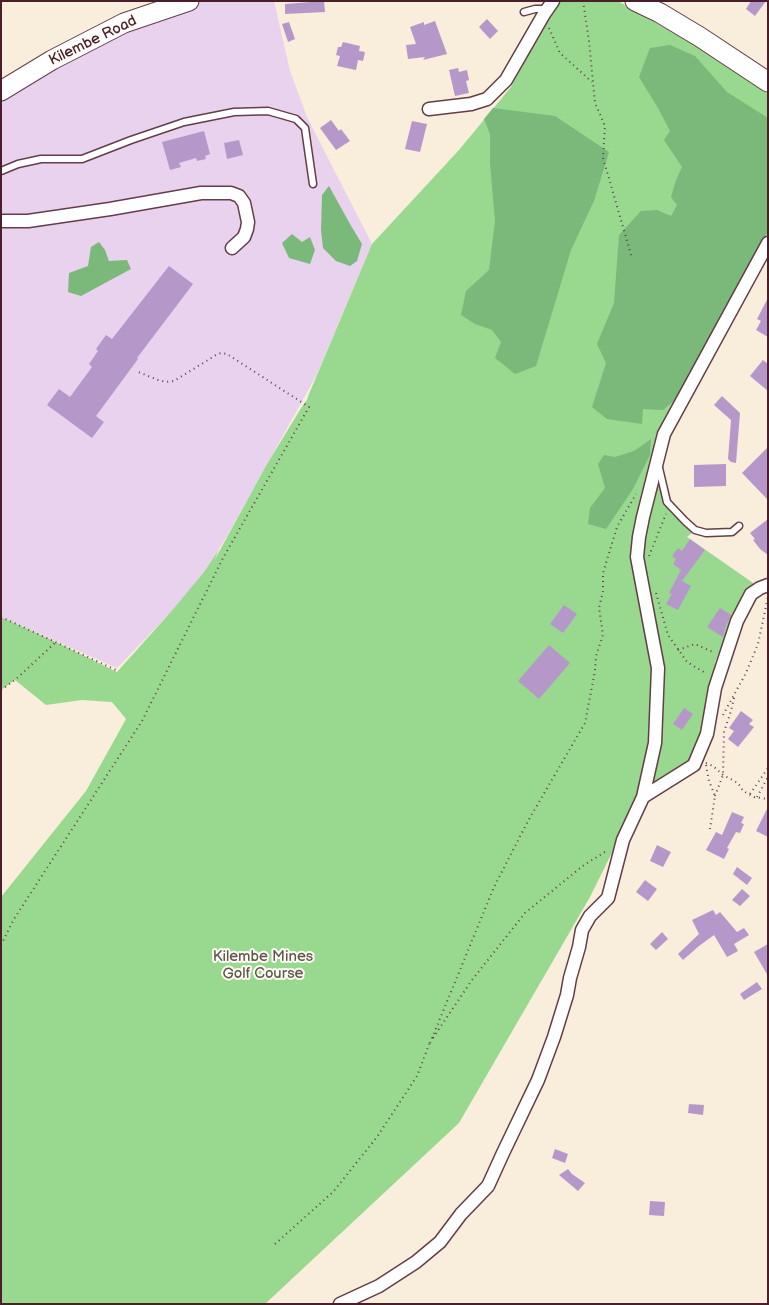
<!DOCTYPE html>
<style>
body{margin:0}
#map{position:relative;width:769px;height:1305px;overflow:hidden;background:#f9eddc;font-family:"Balsamiq Sans",sans-serif}
canvas{display:block}
.frame{position:absolute;inset:0;border:2px solid #4a1f2b;pointer-events:none}
</style>
<div id="map">
<canvas width="769" height="1305"></canvas>
<div class="frame"></div>
</div>
<script>
const ctx = document.querySelector('canvas').getContext('2d');
ctx.lineJoin = 'round';
function fill(path, color) { ctx.fillStyle = color; ctx.fill(path, 'evenodd'); }
const toPath = rows => new Path2D(rows.map(r => 'M' + r).join(''));
function strokePath(path, color, width, dash) { ctx.strokeStyle = color; ctx.lineWidth = width; ctx.lineCap = dash ? 'butt' : 'round'; ctx.setLineDash(dash || []); ctx.stroke(path); }
function label(font, color, halo, rows, align = 'center') {
  ctx.font = font + ' "Balsamiq Sans",sans-serif'; ctx.lineWidth = 4; ctx.setLineDash([]); ctx.textBaseline = 'middle'; ctx.strokeStyle = halo; ctx.fillStyle = color; for (const [text, x, y, turn = 0] of rows) {
    ctx.save(); ctx.translate(x, y); ctx.rotate((+turn || 0) * Math.PI / 180); ctx.textAlign = isNaN(turn) ? turn : align; if (halo) ctx.strokeText(text, 0, 0); ctx.fillText(text, 0, 0); ctx.restore();
  }
}
fill(toPath([
 [193,1,274,1,290,71,307,117,372,244,316,376,227,536,204,572,169,614,117,668,1,617,1,93,60,57]
]), '#e8d2ee');
fill(toPath([
 [557,1,618,1,727,64,768,90,768,232,660,429,631,555,652,656,653,732,636,804,590,897,459,1123,265,1304,1,1304,1,897,86,791,126,719,112,702,82,700,46,705,15,680,1,690,1,617,56,642,117,672,169,614,204,572,219,549,214,561,267,464,303,405,307,400,309,394,372,244,459,150,511,87],
 [660,471,670,505,695,530,687,537,756,585,729,629,715,662,714,678,702,731,684,769,651,787,660,748,642,552]
]), '#98d98f');
fill(toPath([
 [670,45,695,56,727,92,768,118,768,232,675,400,663,410,643,409,642,424,607,419,592,407,606,363,597,344,614,303,619,235,641,211,657,210,671,216,677,205,671,197,676,180,682,167,664,140,670,131,658,108,639,77,650,48],
 [493,108,555,116,609,152,594,201,571,250,536,366,515,374,495,358,501,342,492,330,475,324,461,315,466,291,489,270,495,221,490,163,490,134,484,119],
 [329,186,350,224,362,244,357,261,350,266,336,261,323,248,321,230,322,195],
 [292,234,302,242,310,237,315,250,310,264,289,258,282,243],
 [99,242,105,250,109,261,127,260,131,269,81,296,68,292,69,273,88,266,91,247],
 [651,439,650,455,633,489,606,529,588,524,590,508,605,488,598,464,604,455,615,457,634,451]
]), '#7ab97a');
fill(toPath([
 [324,1,325,12,285,14,285,4],
 [751,1,766,1,755,16,746,9],
 [487,19,498,31,490,39,479,27],
 [435,21,447,54,423,60,425,57,408,59,406,45,416,44,410,27,424,22,424,25],
 [289,22,295,39,288,42,282,24],
 [343,42,360,46,359,51,365,52,363,61,358,60,356,70,337,66,340,56,336,55,338,47,341,47],
 [458,68,459,72,467,70,469,80,466,81,469,93,455,96,449,70],
 [331,120,339,131,341,129,350,141,336,150,320,128],
 [412,121,427,124,420,152,405,149],
 [204,131,210,154,205,156,206,159,197,161,196,158,179,163,181,167,170,170,162,142],
 [239,140,243,155,227,159,224,143],
 [169,266,193,284,137,358,138,359,96,416,104,422,92,438,47,405,59,389,70,397,92,367,89,364,98,351,96,349,106,335,112,339],
 [768,298,768,337,756,330,761,321,757,319],
 [763,360,768,364,768,391,750,376],
 [722,396,740,413,736,463,731,462,728,459,731,420,714,405],
 [768,447,768,500,742,473],
 [726,464,726,486,694,487,694,465],
 [768,519,768,555,760,549,753,540,755,539,750,533],
 [690,539,705,550,682,581,691,586,678,610,666,604,672,594,669,593,681,570,673,564,676,559,672,556,678,548,682,551],
 [564,605,577,614,563,633,550,624],
 [720,608,731,615,726,626,723,637,707,627],
 [549,645,570,663,539,699,518,681],
 [684,708,693,714,682,730,673,724],
 [741,711,753,720,749,724,754,727,738,747,728,739,734,731,729,728],
 [768,807,768,837,756,831],
 [732,812,744,817,741,823,744,824,740,833,736,832,727,848,729,849,724,859,706,850,716,832,722,835],
 [657,845,671,852,663,867,650,861],
 [737,867,752,878,747,885,733,874],
 [645,880,657,889,648,901,636,892],
 [742,889,750,896,740,906,732,900],
 [713,910,716,915,720,912,737,932,744,928,749,935,734,944,738,951,727,957,714,935,699,946,683,960,678,954,699,934,692,920],
 [662,932,668,939,656,950,650,944],
 [768,944,768,976,754,952],
 [757,982,762,989,744,1000,740,994],
 [689,1104,704,1105,703,1115,688,1113],
 [555,1149,568,1154,565,1163,552,1158],
 [568,1169,572,1174,585,1183,578,1191,559,1175],
 [650,1201,665,1202,664,1216,649,1215]
]), '#b697ca');
const lane = toPath([
 [524,12,535,9,547,9],
 [1,171,18,164,41,159,82,159,131,140,184,122,234,112,268,111,296,119,305,128,313,184],
 [659,468,667,502,685,521,695,530,706,533,732,532,739,526]
]);
const street = toPath([
 [429,109,471,104,487,99,506,80,544,14,553,1],
 [1,221,28,221,110,209,201,193,231,193,239,196,244,203,248,222,247,229,244,237,232,248],
 [643,797,694,765,707,734,715,688,737,621,751,594,760,588,768,585],
 [340,1304,379,1286,416,1262,440,1242,461,1214,488,1186,503,1153,538,1080,554,1037,567,995,570,978,579,947,582,930,590,916,608,898,623,840,643,797,655,743,658,668,637,557,639,537,643,517,664,434,768,243]
]);
const primary = toPath([
 [635,1,660,13,700,37,768,82],
 [1,91,52,60,124,23,189,1]
]);
strokePath(lane, '#643e46', 9);
strokePath(street, '#643e46', 15);
strokePath(primary, '#643e46', 21);
strokePath(toPath([
 [583,1,589,41,595,103,605,126,603,158,632,258],
 [549,28,560,53,592,82],
 [649,556,666,514],
 [656,593,668,635,687,662,707,674],
 [1,617,116,670],
 [678,650,695,644,715,653],
 [1,690,15,680,56,642],
 [723,715,746,673,758,644,768,597],
 [706,763,713,766,723,775,738,783,743,791,754,797,768,799],
 [706,765,709,781,715,796,710,829],
 [750,794,768,768],
 [715,796,723,775,724,732,731,711,735,694],
 [757,797,768,777],
 [1,945,14,919,142,721,223,558,309,407,227,354,221,353,216,355,174,381,166,382,158,380,136,371],
 [433,1038,472,980,525,913,584,865,608,850],
 [430,1043,494,887,528,821,585,723,595,671,596,656,603,635,599,608,603,591,603,573,617,527,636,494],
 [275,1244,333,1192,377,1137,417,1076,430,1042]
]), '#643e46', 2, [1, 4]);
strokePath(lane, '#fff', 6);
strokePath(street, '#fff', 12);
strokePath(primary, '#fff', 19);
label('15px', '#4a1f2b', '#fdfcf7', [
 ["Kilembe Road",93,41,-26]
]);
label('15px', '#615749', '#fdfcf7', [
 ["Kilembe Mines",263,957],
 ["Golf Course",263,974]
]);
</script>
